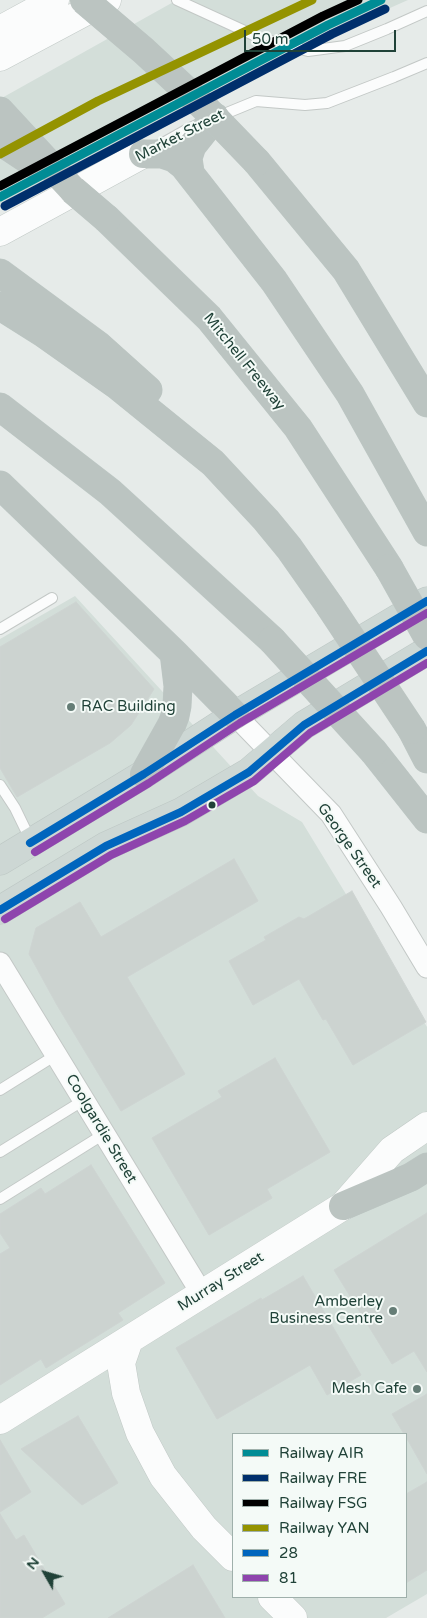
<!DOCTYPE html>
<style>
body{margin:0}
#map{position:relative;width:427px;height:1618px;overflow:hidden;background:#e6ebe9;font-family:"Varela Round",sans-serif}
canvas{display:block}
.legend{position:absolute;left:232px;top:1433px;width:175px;height:165px;box-sizing:border-box;background:#f4faf7;border:1px solid #9fb0ab;margin:0;padding:6px 9px;list-style:none;font-size:15px;color:#204238}
.legend li{display:flex;align-items:center;gap:10px;height:25px}
.legend b{width:25px;border:1px solid #9fb0ab}
.north{position:absolute;left:20px;top:1548px;width:50px;height:50px;-webkit-text-stroke:4px #f4faf7;paint-order:stroke;rotate:308deg;font-size:14px;font-weight:700;line-height:20px;text-align:center;color:#204238}
.north::after{content:'';display:block;margin:auto;width:18px;height:22px;background:#204238;clip-path:polygon(50% 0,100% 100%,50% 72%,0 100%)}
.scale{position:absolute;left:244px;top:30px;width:152px;height:22px;box-sizing:border-box;border:2px solid #204238;border-top:0;padding-left:6px;font-size:15px;line-height:18px;white-space:nowrap;color:#204238;-webkit-text-stroke:4px #f4faf7;paint-order:stroke}
</style>
<div id="map">
<canvas width="427" height="1618"></canvas>
<ul class="legend">
<li><b style="height:6px;background:#008c95"></b>Railway AIR</li>
<li><b style="height:6px;background:#002f6c"></b>Railway FRE</li>
<li><b style="height:6px;background:#000"></b>Railway FSG</li>
<li><b style="height:6px;background:#949300"></b>Railway YAN</li>
<li><b style="height:6px;background:#0065bd"></b>28</li>
<li><b style="height:6px;background:#8e44ad"></b>81</li>
</ul>
<div class="north">N</div>
<div class="scale">50 m</div>
</div>
<script>
const ctx = document.querySelector('canvas').getContext('2d');
ctx.lineJoin = 'round';
function fill(path, color) { ctx.fillStyle = color; ctx.fill(path, 'evenodd'); }
const toPath = rows => new Path2D(rows.map(r => 'M' + r).join(''));
function strokePath(path, color, width, dash) { ctx.strokeStyle = color; ctx.lineWidth = width; ctx.lineCap = dash ? 'butt' : 'round'; ctx.setLineDash(dash || []); ctx.stroke(path); }
function label(font, color, halo, rows, align = 'center') {
  ctx.font = font + ' "Varela Round",sans-serif'; ctx.lineWidth = 4; ctx.setLineDash([]); ctx.textBaseline = 'middle'; ctx.strokeStyle = halo; ctx.fillStyle = color; for (const [text, x, y, turn = 0] of rows) {
    ctx.save(); ctx.translate(x, y); ctx.rotate((+turn || 0) * Math.PI / 180); ctx.textAlign = isNaN(turn) ? turn : align; if (halo) ctx.strokeText(text, 0, 0); ctx.fillText(text, 0, 0); ctx.restore();
  }
}
fill(toPath([
 [177,0,408,0,356,23,251,75,0,206,0,99],
 [75,596,258,796,302,822,427,1027,427,1594,386,1618,0,1618,0,639],
 [233,1434,406,1434,406,1597,233,1597]
]), '#d3ded9');
const building = toPath([
 [76,602,154,689,131,725,110,743,17,797,0,768,0,647,76,602],
 [234,859,258,901,127,977,185,1074,121,1111,57,1005,29,954,36,928,80,902,101,937,234,859],
 [352,891,426,1022,353,1065,326,1019,323,1020,299,979,253,1005,229,961,266,940,264,937,299,917,304,919,352,891],
 [275,1058,330,1152,267,1189,272,1198,209,1235,152,1138,222,1097,218,1091,275,1058],
 [91,1165,165,1283,118,1313,123,1320,46,1368,41,1359,0,1385,0,1254,10,1248,0,1233,0,1214,41,1188,45,1194,91,1165],
 [427,1213,427,1372,414,1351,392,1364,334,1270,427,1213],
 [303,1276,361,1375,327,1395,310,1365,217,1419,176,1348,261,1298,262,1300,303,1276],
 [427,1394,427,1474,406,1437,406,1434,404,1434,392,1414,427,1394],
 [78,1416,118,1483,82,1505,21,1449,78,1416],
 [0,1440,31,1492,0,1512,0,1440],
 [427,1482,427,1570,406,1583,406,1494,427,1482],
 [0,1514,16,1540,24,1535,65,1604,42,1618,0,1618,0,1514],
 [193,1565,225,1618,108,1618,193,1565]
]);
fill(building, '#ccd3d0');
strokePath(building, '#ced4d2', 1);
const lane = toPath([
 [177,0,260,38,308,51,345,46,387,29,427,11],
 [217,117,256,101,305,105,327,103,394,77,427,63],
 [154,148,186,130,201,123],
 [0,629,52,598],
 [0,785,15,808,31,841],
 [0,1090,56,1055],
 [0,1152,84,1100],
 [0,1199,104,1134]
]);
const street = toPath([
 [235,715,331,814,391,907,427,967],
 [0,963,202,1294]
]);
const secondary = toPath([
 [0,30,55,0],
 [0,57,107,0],
 [0,232,143,154],
 [129,1340,121,1363,126,1393,140,1433,163,1476,204,1528,233,1557],
 [0,1420,343,1206,392,1150,427,1126],
 [272,1597,293,1618]
]);
const primary = toPath([
 [0,861,144,774,235,715,427,601],
 [0,910,106,846,181,812,249,772,304,725,427,651]
]);
const highway = toPath([
 [0,111,73,190],
 [0,141,36,165],
 [143,154,162,154,174,158,184,166,274,281,350,394,427,532],
 [257,162,346,270,427,403],
 [190,172,188,158,192,146,215,117],
 [107,219,209,318,298,428,389,568],
 [0,273,99,346,148,390],
 [0,306,43,333,118,386,213,463,266,520,289,548,329,605],
 [0,407,110,492,272,640],
 [0,485,174,653,235,715],
 [412,730,427,759],
 [374,752,427,819],
 [144,774,172,724,175,716,177,706,178,686,174,653],
 [343,1206,411,1177,427,1167]
]);
strokePath(lane, '#c3c8c6', 12);
strokePath(street, '#c3c8c6', 23);
strokePath(secondary, '#c1c9c6', 29);
strokePath(primary, '#bdc7c4', 29);
strokePath(highway, '#bdc7c4', 29);
strokePath(lane, '#fbfcfc', 10);
strokePath(street, '#fbfcfc', 21);
strokePath(secondary, '#fbfcfc', 28);
strokePath(primary, '#cdd7d4', 28);
strokePath(highway, '#bbc4c1', 28);
const highwayBridge = toPath([
 [84,0,144,51,203,106,257,162],
 [73,190,107,219],
 [389,568,427,636],
 [329,605,412,730],
 [272,640,374,752]
]);
strokePath(highwayBridge, '#bdc7c4', 29, []);
strokePath(highwayBridge, '#bbc4c1', 28);
strokePath(toPath([
 [30,843,144,774,235,715,427,601],
 [0,910,106,846,181,812,249,772,304,725,427,651]
]), '#0065bd', 8);
strokePath(toPath([
 [35,852,149,783,240,723,427,613],
 [5,919,111,855,185,821,254,781,310,733,427,663]
]), '#8e44ad', 8);
strokePath(toPath([
 [0,197,328,25,381,0]
]), '#008c95', 9);
strokePath(toPath([
 [5,206,332,34,385,9]
]), '#002f6c', 9);
strokePath(toPath([
 [0,186,323,16,358,0]
]), '#000', 9);
strokePath(toPath([
 [0,154,98,101,312,0]
]), '#949300', 9);
for (const [x, y, r, color] of [
 [71,707,5,"#657d76"],
 [212,805,4.5,"#204238"],
 [393,1311,5,"#657d76"],
 [417,1389,5,"#657d76"]
]) { const dot = new Path2D(); dot.arc(x, y, r, 0, 2 * Math.PI); ctx.fillStyle = color; ctx.fill(dot); strokePath(dot, '#f4faf7', 2); }
label('15px', '#204238', '#f4faf7', [
 ["Market Street",180,136,-27],
 ["Mitchell Freeway",244,362,51],
 ["George Street",349,846,55],
 ["Coolgardie Street",101,1129,59],
 ["Murray Street",221,1282,-32]
]);
label('15px', '#204238', '#f4faf7', [
 ["RAC Building",81,707,"left"],
 ["Amberley",383,1302],
 ["Business Centre",383,1319],
 ["Mesh Cafe",407,1389]
], 'right');
</script>
